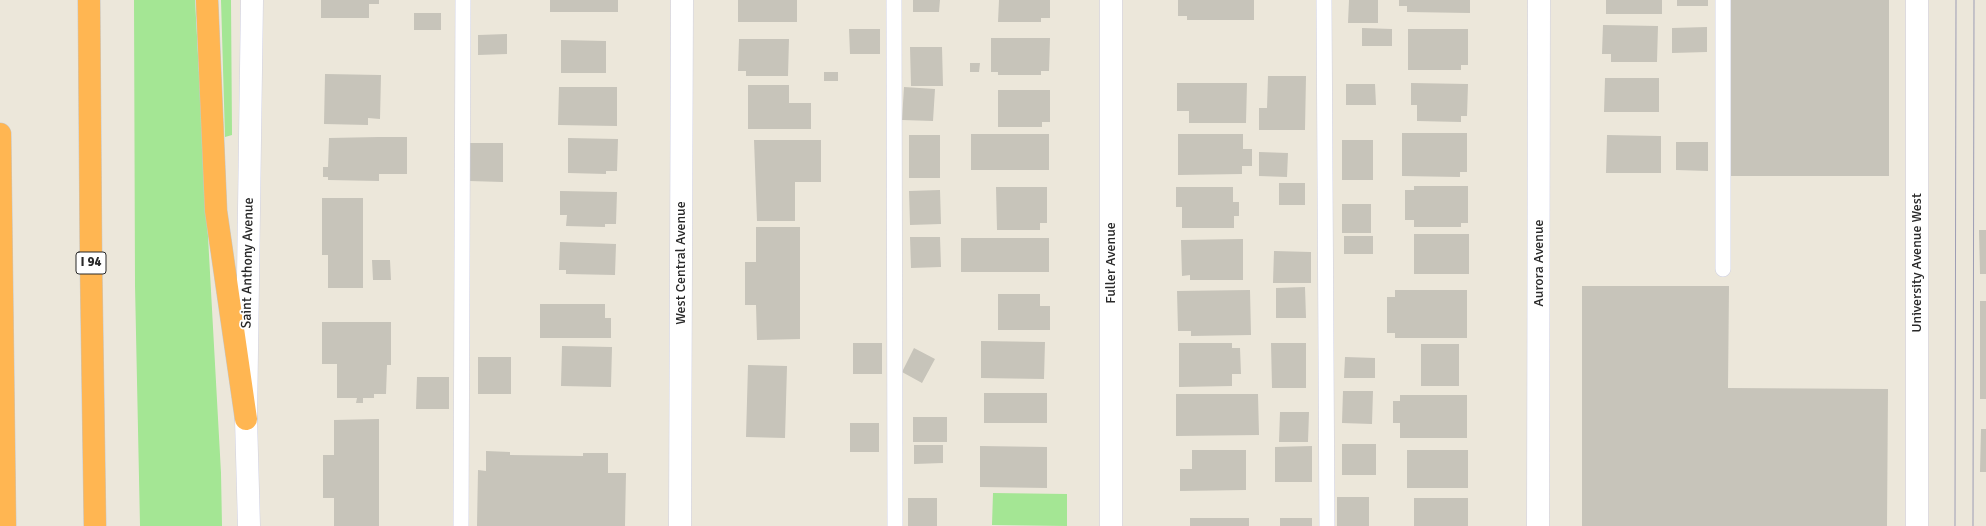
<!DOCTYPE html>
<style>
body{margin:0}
canvas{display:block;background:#ece7da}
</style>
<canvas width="1986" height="526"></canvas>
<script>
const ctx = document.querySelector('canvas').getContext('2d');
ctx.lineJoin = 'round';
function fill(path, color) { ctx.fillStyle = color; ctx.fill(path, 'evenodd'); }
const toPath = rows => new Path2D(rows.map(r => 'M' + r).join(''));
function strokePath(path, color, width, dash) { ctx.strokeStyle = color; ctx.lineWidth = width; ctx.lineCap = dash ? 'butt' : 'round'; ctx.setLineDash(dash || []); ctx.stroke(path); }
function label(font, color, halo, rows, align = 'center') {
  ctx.font = font + ' Signika,sans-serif'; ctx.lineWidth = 3.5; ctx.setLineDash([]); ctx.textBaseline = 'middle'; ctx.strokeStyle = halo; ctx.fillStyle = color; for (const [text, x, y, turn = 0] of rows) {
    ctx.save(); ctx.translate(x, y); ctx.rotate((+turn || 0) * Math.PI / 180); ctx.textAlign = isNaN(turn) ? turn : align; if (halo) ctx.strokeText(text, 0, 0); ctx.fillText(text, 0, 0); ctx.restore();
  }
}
fill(toPath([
 [134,0,195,0,221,473,222,526,140,526,135,285],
 [221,0,231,0,232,135,225,137],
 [993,493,1067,494,1067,526,992,525]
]), '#a4e694');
fill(toPath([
 [321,0,379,0,379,4,369,4,369,18,321,18],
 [550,0,618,0,618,12,550,12],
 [738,0,797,0,797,22,738,22],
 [913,0,940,0,939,12,913,12],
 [999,0,1050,0,1050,18,1041,18,1041,22,998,22],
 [1178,0,1254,0,1254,20,1187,20,1187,16,1178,16],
 [1349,0,1378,0,1378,23,1348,23],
 [1399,0,1470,0,1470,13,1407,12,1407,6,1399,6],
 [1606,0,1662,0,1662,14,1606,14],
 [1677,0,1708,0,1708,6,1677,6],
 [1731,0,1889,0,1889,176,1731,176],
 [414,13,441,13,441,30,414,30],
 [1603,25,1658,26,1657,62,1611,62,1611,54,1602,54],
 [1707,27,1707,52,1672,53,1672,28],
 [1362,28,1392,29,1392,46,1362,46],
 [849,29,880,29,880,54,850,54],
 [1408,29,1468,29,1468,65,1461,65,1461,70,1408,70],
 [507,34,507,54,478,55,478,35],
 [991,38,1050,38,1049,71,1041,71,1041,75,998,75,998,72,991,72],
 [739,39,789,39,788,76,746,76,746,71,738,71],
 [561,40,606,41,606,73,561,73],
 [910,47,942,47,943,86,911,86],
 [970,63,980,63,979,72,970,72],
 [824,72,838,72,838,81,824,81],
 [325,74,381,75,380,119,368,118,368,125,324,124],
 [1268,76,1306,76,1305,130,1259,130,1259,108,1267,108],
 [1605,78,1659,78,1659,112,1604,112],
 [1177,83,1247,83,1246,123,1189,123,1189,111,1177,111],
 [1411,83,1468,84,1467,116,1461,116,1461,122,1417,121,1417,105,1411,105],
 [1346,84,1375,84,1376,105,1346,105],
 [748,85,789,85,789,103,811,103,811,129,748,129],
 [559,87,617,87,617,126,558,125],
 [904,87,935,89,933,121,902,120],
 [998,90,1050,90,1050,122,1042,122,1042,127,998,127],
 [1402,133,1467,133,1467,172,1460,172,1460,177,1402,176],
 [971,134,1049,134,1049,170,971,170],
 [1178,134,1243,134,1243,149,1252,149,1252,166,1242,166,1242,174,1178,175],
 [909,135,940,135,940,178,909,178],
 [1607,135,1661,136,1661,173,1606,173],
 [379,137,407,137,407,174,379,174,379,181,328,180,328,177,323,177,323,167,328,167,329,138],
 [568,138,618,139,617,171,606,171,606,174,568,173],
 [754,140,821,140,821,182,795,182,795,221,757,221],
 [1342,140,1373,140,1373,180,1342,180],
 [1676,142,1708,142,1708,171,1676,170],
 [469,143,503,143,503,182,469,181],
 [1259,152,1288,153,1287,177,1259,176],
 [1279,183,1305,183,1305,205,1279,205],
 [1414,186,1468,186,1468,223,1461,223,1461,227,1414,227,1414,220,1405,220,1405,190,1414,190],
 [996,187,1047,187,1047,223,1040,223,1040,230,997,230],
 [1176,187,1233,187,1233,202,1239,202,1239,216,1234,216,1234,228,1182,228,1182,207,1176,207],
 [940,190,941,224,910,225,909,191],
 [560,191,617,192,616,224,605,224,605,227,566,226,567,215,560,215],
 [322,198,363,198,363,288,328,288,328,255,322,255],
 [1342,204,1371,204,1371,233,1342,233],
 [756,227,800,227,800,339,757,340,756,305,745,305,745,262,756,262],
 [1979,230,1986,230,1986,274,1980,274],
 [1414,234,1469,234,1469,274,1414,274],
 [1344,236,1373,236,1373,254,1344,254],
 [910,237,940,237,941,267,911,268],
 [961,238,1049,238,1049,272,961,272],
 [1243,239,1243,280,1190,280,1190,275,1182,276,1181,240],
 [560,242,616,244,615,275,566,274,566,270,559,270],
 [1274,251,1311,252,1311,283,1273,283],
 [372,260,390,260,391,280,373,280],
 [1582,286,1729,286,1728,388,1888,389,1887,526,1582,526],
 [1305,287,1306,318,1276,318,1276,288],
 [1250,290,1251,335,1191,336,1191,331,1178,331,1177,291],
 [1395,290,1467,290,1467,338,1395,338,1395,333,1387,333,1387,297,1395,297],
 [998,294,1040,294,1040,306,1050,306,1050,330,998,330],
 [1980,301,1986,301,1986,399,1980,399],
 [540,304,605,304,605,318,611,318,611,338,540,338],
 [322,322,391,322,391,365,387,365,386,394,374,394,374,398,363,398,363,403,356,403,357,398,337,398,337,364,322,364],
 [981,341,1045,342,1044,379,981,378],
 [853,343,882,343,882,374,853,374],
 [1179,343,1232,343,1232,348,1240,348,1241,374,1232,374,1232,386,1179,387],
 [1271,343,1306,343,1306,388,1272,388],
 [1421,344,1459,344,1459,386,1421,386],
 [562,346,612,347,611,387,561,386],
 [914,348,935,359,922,383,902,372],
 [478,357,511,357,511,394,478,394],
 [1345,357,1375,358,1375,378,1344,378],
 [748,365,787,366,785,438,746,437],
 [417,377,449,377,449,409,416,409],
 [1343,391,1373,391,1372,424,1342,423],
 [984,393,1047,393,1047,423,984,423],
 [1176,394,1258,394,1259,435,1176,436],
 [1400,395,1467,395,1467,438,1400,438,1400,423,1393,423,1393,401,1400,401],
 [1280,412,1309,412,1308,442,1279,442],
 [913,417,947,417,947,442,913,442],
 [379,419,379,526,334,526,334,498,323,498,323,455,334,455,334,420],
 [850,423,879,423,879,452,850,452],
 [1981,429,1986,429,1986,472,1980,472],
 [1342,444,1376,444,1376,475,1342,475],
 [914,445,943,445,943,463,914,464],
 [980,446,1047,447,1047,488,980,487],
 [1312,446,1312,482,1275,482,1275,447],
 [1192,450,1246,450,1246,490,1180,491,1180,469,1192,469],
 [1407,450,1468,450,1468,488,1407,488],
 [486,451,510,452,510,455,583,456,583,453,608,453,608,473,626,473,625,526,477,526,478,470,486,471],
 [1337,497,1369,497,1369,526,1337,526],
 [908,498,937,498,937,526,908,526],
 [1414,498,1468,498,1468,526,1414,526],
 [1190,518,1249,518,1249,526,1190,526],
 [1280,518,1312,518,1312,526,1280,526]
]), '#c7c4ba');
const service = toPath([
 [894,0,895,526],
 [1324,0,1327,526],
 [1723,0,1723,269],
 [461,526,463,0]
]);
const minor = toPath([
 [680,526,682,0],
 [1111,526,1111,0],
 [1538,526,1539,0]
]);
const tertiary = toPath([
 [249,526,246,419,252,0]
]);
const secondary = toPath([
 [1917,526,1917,0]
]);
const motorway = toPath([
 [89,0,91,263,95,526],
 [207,0,216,211,246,419],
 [0,134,5,526]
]);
strokePath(service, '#cfd0e3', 16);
strokePath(minor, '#cfd0e3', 23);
strokePath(tertiary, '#cfd0e3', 23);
strokePath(secondary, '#cfd0e3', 23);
strokePath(motorway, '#c7c7c7', 23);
strokePath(service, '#fff', 15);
strokePath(minor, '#fff', 22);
strokePath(tertiary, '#fff', 22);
strokePath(secondary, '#fff', 22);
strokePath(motorway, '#ffb652', 22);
strokePath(toPath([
 [1955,526,1956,0],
 [1973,526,1974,0]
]), '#9d9db5', 1);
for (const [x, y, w] of [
 [91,263,30]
]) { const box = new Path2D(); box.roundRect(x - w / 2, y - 11, w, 22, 3); ctx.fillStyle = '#fff'; ctx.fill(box); strokePath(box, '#292929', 1); }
label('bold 13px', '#292929', null, [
 ["I 94",91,263]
]);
label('14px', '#292929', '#fff', [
 ["Saint Anthony Avenue",248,263,-89],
 ["West Central Avenue",681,263,-90],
 ["Fuller Avenue",1111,263,-90],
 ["Aurora Avenue",1539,263,-90],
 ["University Avenue West",1917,263,-90]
]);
</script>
